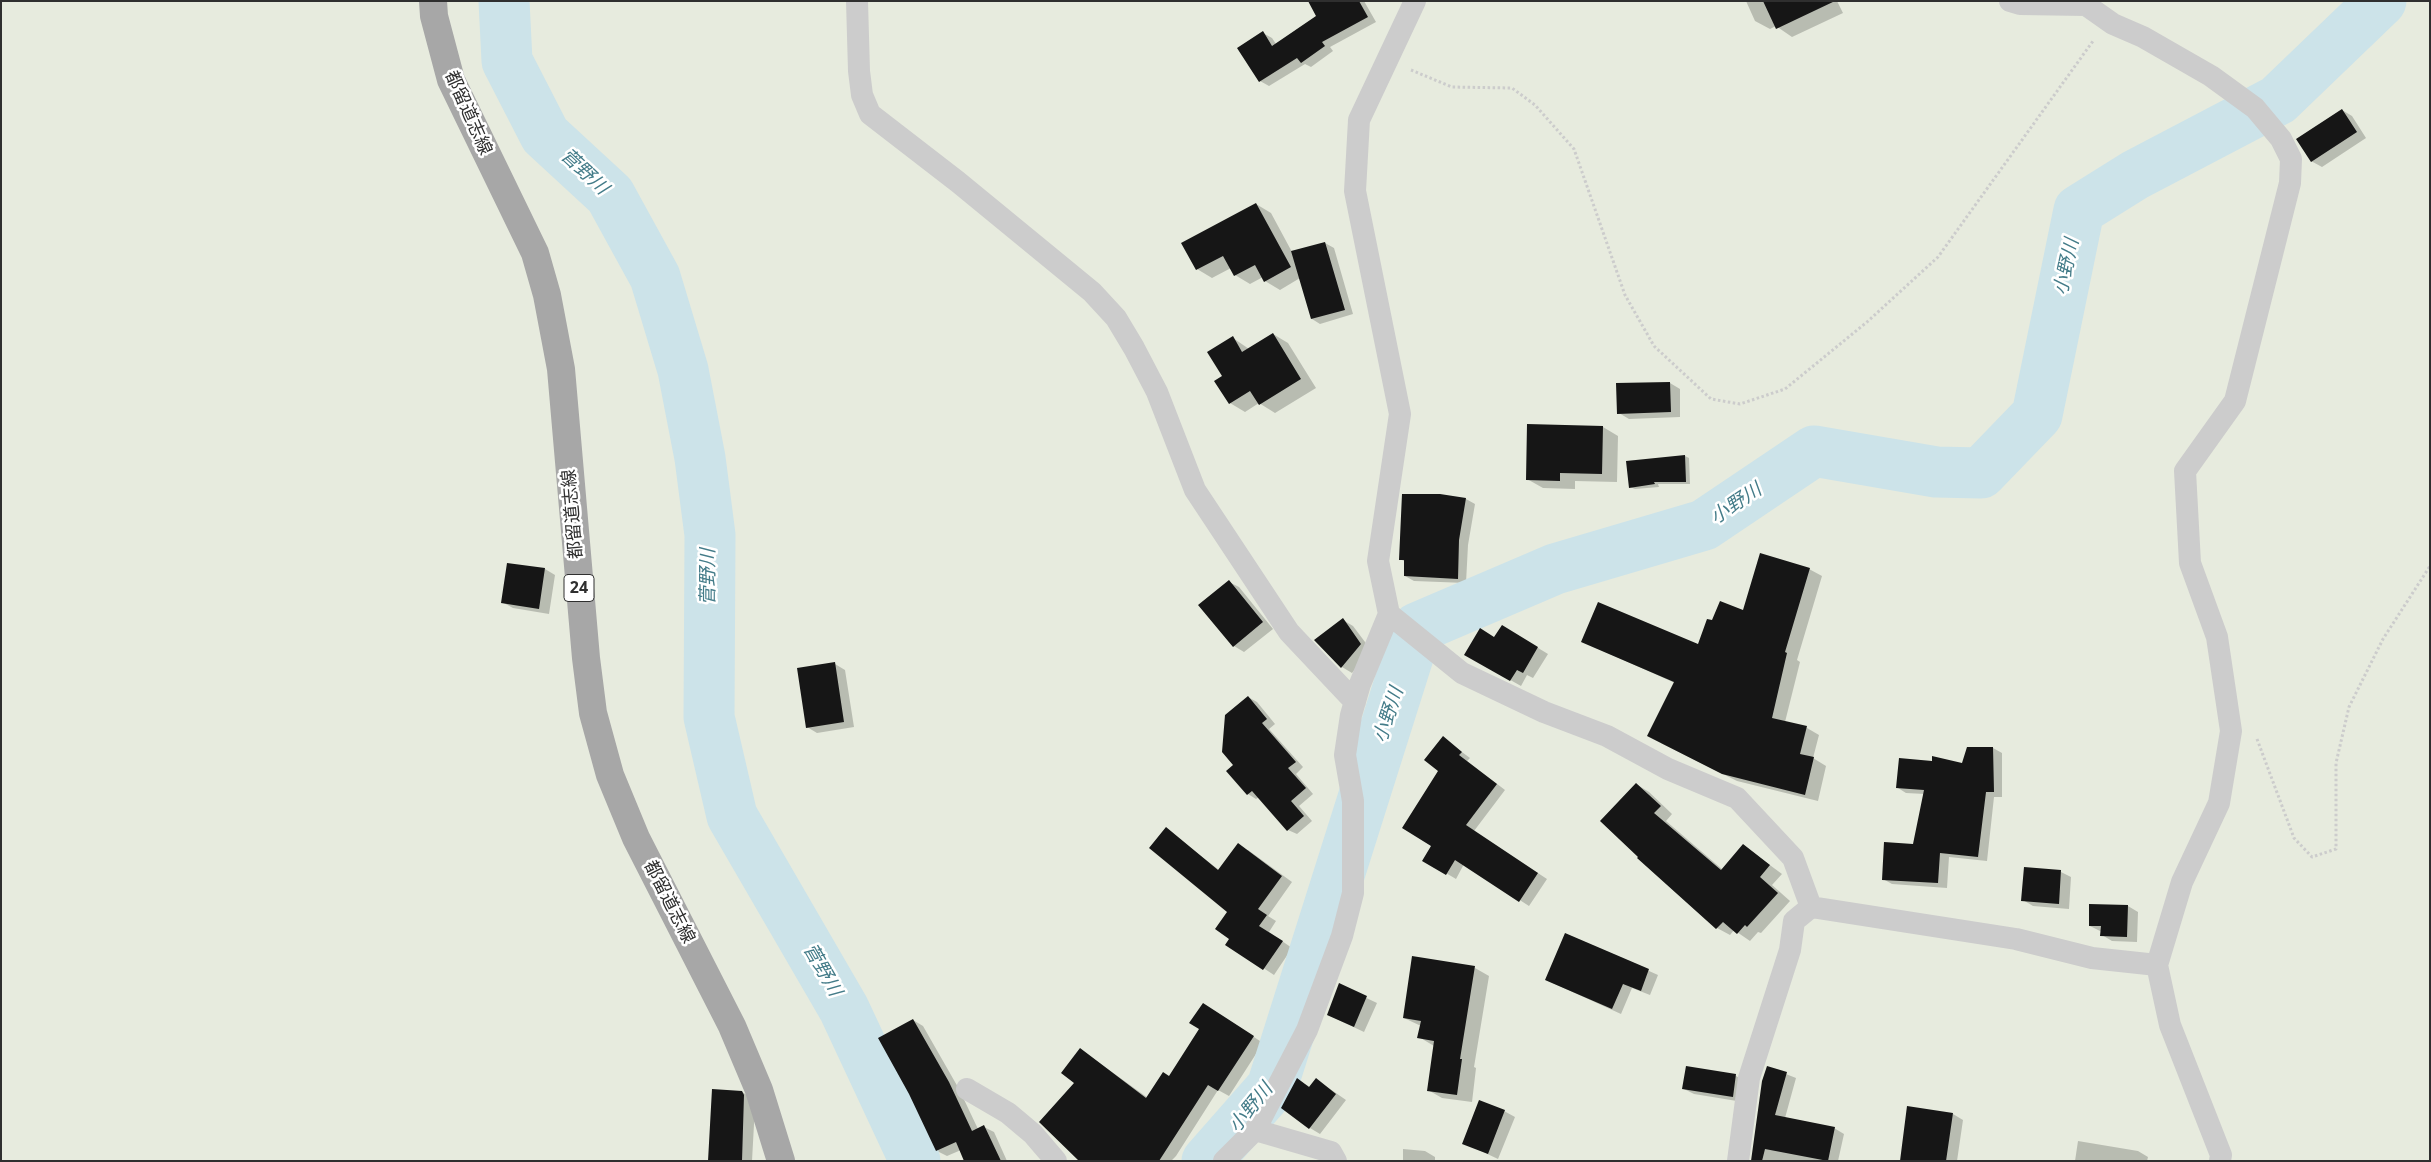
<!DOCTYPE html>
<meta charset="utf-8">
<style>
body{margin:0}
#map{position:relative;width:2431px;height:1162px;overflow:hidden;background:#fff;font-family:"Noto Sans",sans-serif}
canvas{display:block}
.frame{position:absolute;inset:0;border:2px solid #2f2f2f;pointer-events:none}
</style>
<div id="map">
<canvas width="2431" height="1162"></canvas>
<div class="frame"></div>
</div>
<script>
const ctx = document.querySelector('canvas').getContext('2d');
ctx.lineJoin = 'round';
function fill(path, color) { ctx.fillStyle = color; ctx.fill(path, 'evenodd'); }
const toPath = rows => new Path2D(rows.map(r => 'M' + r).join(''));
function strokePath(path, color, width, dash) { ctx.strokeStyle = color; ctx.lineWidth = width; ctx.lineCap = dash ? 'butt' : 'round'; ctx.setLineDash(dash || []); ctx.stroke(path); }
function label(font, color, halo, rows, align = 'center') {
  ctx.font = font + ' "Noto Sans","Noto Sans JP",sans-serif'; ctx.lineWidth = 5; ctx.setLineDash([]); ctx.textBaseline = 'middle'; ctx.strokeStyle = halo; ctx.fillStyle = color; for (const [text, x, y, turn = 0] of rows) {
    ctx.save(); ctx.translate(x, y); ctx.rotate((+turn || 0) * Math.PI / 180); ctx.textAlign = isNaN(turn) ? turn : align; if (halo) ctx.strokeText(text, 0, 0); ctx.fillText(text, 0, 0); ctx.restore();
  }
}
fill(toPath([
 [1,1,2430,1,2430,1161,1,1161]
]), '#e7ebde');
fill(toPath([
 [1309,1,1364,1,1376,22,1330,47,1333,51,1311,67,1305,64,1269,86,1260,81,1263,33,1272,38,1276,44,1317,16],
 [1746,1,1837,1,1843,13,1792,37,1776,26,1770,29,1755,21],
 [2342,110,2352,116,2366,138,2322,167,2311,161],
 [1256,204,1271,213,1292,252,1325,243,1334,248,1353,314,1320,324,1312,319,1300,278,1280,290,1265,281,1263,277,1250,284,1235,275,1231,268,1212,278,1197,269],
 [1273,334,1288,343,1316,388,1275,413,1259,403,1245,412,1230,403,1223,376,1233,338,1249,349],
 [1670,383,1680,389,1680,417,1629,419,1619,413],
 [1529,425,1603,427,1618,436,1617,482,1575,481,1575,489,1543,488,1527,479],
 [1685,456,1689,458,1690,484,1658,484,1659,487,1635,489,1630,487],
 [1440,495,1466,499,1475,504,1468,545,1466,583,1414,581,1405,576,1406,562,1400,559],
 [545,569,555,575,549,614,513,608,502,602],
 [1809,569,1822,576,1797,660,1800,662,1785,722,1807,728,1819,735,1813,758,1826,766,1818,801,1737,781,1661,743,1675,683,1583,642,1699,645,1713,622,1744,611],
 [1229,582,1239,587,1273,629,1244,652,1234,646],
 [1343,620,1353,626,1371,650,1352,673,1342,667,1316,640],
 [1512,632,1548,654,1533,678,1527,675,1521,686,1466,655],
 [835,664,845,670,854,727,817,733,807,727],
 [1248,697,1257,702,1275,724,1269,729,1303,767,1296,774,1313,794,1299,806,1312,821,1297,834,1288,830,1259,797,1256,799,1248,794,1228,771,1234,765],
 [1443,738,1470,758,1467,761,1505,790,1474,831,1547,879,1529,906,1464,864,1456,879,1424,860,1433,846],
 [1967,748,1993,748,2002,753,2002,797,1994,797,1987,861,1949,857,1947,888,1892,884,1883,879,1914,845,1925,794,1906,793,1898,788,1963,765],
 [1636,784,1649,792,1672,814,1666,821,1723,870,1744,846,1782,874,1772,885,1790,901,1761,933,1758,932,1750,941,1734,930,1730,935,1717,928,1639,858],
 [1166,829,1219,870,1248,850,1292,882,1268,916,1276,921,1269,932,1292,948,1274,975,1227,944,1231,938,1228,912],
 [2061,872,2071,877,2069,909,2033,906,2023,900],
 [2128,906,2138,912,2137,942,2112,941,2102,935,2102,932,2090,926],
 [1566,934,1658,975,1650,995,1632,988,1621,1014,1546,980],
 [1475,968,1489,976,1474,1067,1476,1068,1472,1102,1442,1098,1428,1090,1434,1046,1419,1037,1421,1026,1404,1018],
 [1339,985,1377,1003,1364,1032,1328,1015],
 [1213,1010,1263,1043,1229,1096,1218,1090,1176,1156,1171,1161,1079,1161,1075,1083,1080,1049,1148,1098,1169,1077],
 [913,1020,923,1026,959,1089,978,1129,984,1127,994,1132,1007,1161,966,1161,961,1150,947,1156,937,1151],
 [1768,1067,1796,1078,1785,1118,1834,1128,1844,1134,1838,1161,1753,1161],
 [1687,1068,1736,1076,1746,1082,1743,1102,1694,1094,1684,1089],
 [1298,1080,1310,1087,1317,1080,1346,1100,1320,1134,1310,1128],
 [742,1092,752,1098,755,1106,752,1161,710,1161],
 [1504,1111,1515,1117,1498,1159,1464,1143],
 [1953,1114,1963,1120,1957,1161,1901,1161],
 [2078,1141,2138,1151,2148,1157,2147,1161,2075,1161],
 [1403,1149,1425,1151,1435,1157,1435,1161,1403,1161]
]), '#0003');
strokePath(toPath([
 [504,1,507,61,545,135,610,195,655,277,683,370,700,458,710,535,709,717,732,816,844,1009,915,1161],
 [1207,1161,1272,1087,1417,628,1555,569,1704,525,1814,451,1936,472,1981,473,2037,415,2079,210,2135,175,2278,100,2381,1]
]), '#cce3e9', 51);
fill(toPath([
 [1308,1,1359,1,1368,17,1322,42,1325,46,1301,63,1297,58,1259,82,1237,48,1263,31,1272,46,1316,16],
 [1763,1,1835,1,1776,29],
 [2342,109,2357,132,2311,162,2296,139],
 [1256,203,1291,267,1264,282,1255,265,1234,276,1223,256,1196,270,1181,243],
 [1325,242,1345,310,1311,319,1291,251],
 [1273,333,1301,379,1259,405,1250,391,1229,404,1214,381,1222,376,1207,352,1233,336,1242,352],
 [1670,382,1671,412,1617,414,1616,383],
 [1527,424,1603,426,1602,474,1560,473,1560,481,1526,480],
 [1685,455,1686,482,1654,482,1655,484,1629,488,1626,461],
 [1402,494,1440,494,1466,498,1459,540,1458,579,1404,576,1404,560,1399,560],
 [1760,553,1810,568,1785,652,1787,653,1772,718,1807,726,1800,754,1814,757,1805,795,1722,774,1647,736,1674,682,1581,642,1598,602,1698,644,1707,619,1712,620,1720,601,1743,610],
 [507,563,545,568,539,609,501,603],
 [1229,580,1263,622,1233,647,1198,605],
 [1343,618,1361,644,1341,668,1314,640],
 [1502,625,1538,647,1523,673,1517,670,1510,681,1464,655,1480,628,1494,637],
 [835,662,844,722,806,728,797,668],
 [1248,696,1267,719,1262,723,1296,762,1288,768,1306,788,1291,801,1304,816,1287,831,1252,791,1247,795,1226,771,1233,765,1222,752,1225,715],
 [1443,736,1462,752,1459,755,1497,784,1466,825,1538,873,1519,902,1455,860,1446,875,1422,861,1431,846,1402,828,1438,771,1424,760],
 [1967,747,1993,747,1994,792,1986,792,1978,857,1940,853,1938,883,1882,880,1884,842,1913,844,1924,790,1896,788,1899,758,1932,761,1932,756,1962,763],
 [1636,783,1661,806,1654,813,1721,870,1743,844,1770,865,1760,877,1778,893,1747,927,1745,925,1737,934,1723,922,1716,929,1637,858,1638,857,1600,821],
 [1166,827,1218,870,1238,843,1282,876,1258,909,1267,915,1259,926,1283,941,1263,970,1225,945,1229,939,1215,929,1227,912,1149,848],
 [2024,867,2061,870,2059,904,2021,901],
 [2089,904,2128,905,2127,937,2100,936,2101,926,2089,926],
 [1565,933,1649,969,1641,991,1623,984,1612,1009,1545,980],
 [1412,956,1475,966,1460,1059,1462,1059,1457,1095,1427,1091,1434,1041,1417,1038,1421,1021,1403,1018],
 [1339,983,1367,996,1354,1027,1327,1015],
 [1203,1003,1254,1036,1218,1091,1208,1085,1159,1161,1079,1161,1039,1122,1074,1083,1061,1073,1080,1048,1146,1098,1163,1072,1169,1076,1199,1029,1189,1023],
 [913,1019,949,1082,972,1131,984,1125,1001,1161,964,1161,956,1142,936,1151,909,1094,878,1038],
 [1686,1066,1736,1074,1733,1097,1682,1089],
 [1767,1066,1787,1072,1775,1115,1835,1127,1828,1161,1765,1149,1762,1161,1751,1161,1762,1081],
 [1297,1078,1309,1087,1316,1078,1336,1094,1309,1129,1281,1108],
 [712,1089,742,1091,744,1095,742,1161,708,1161],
 [1479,1100,1505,1110,1488,1154,1462,1144],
 [1907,1106,1953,1113,1946,1161,1900,1161]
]), '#161616');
strokePath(toPath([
 [1411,70,1452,87,1512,88,1535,105,1574,149,1625,295,1654,346,1711,399,1740,404,1785,389,1867,322,1938,257,2093,41],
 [2257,739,2294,838,2312,857,2336,849,2336,763,2349,707,2383,639,2430,566]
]), '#ccc', 3, [2.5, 2.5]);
strokePath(toPath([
 [857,1,859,71,862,95,870,114,958,182,1092,292,1116,318,1134,348,1157,392,1195,490,1289,632,1355,702],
 [2010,1,2020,4,2086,5,2113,24,2143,37,2211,76,2255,108,2281,139,2291,159,2290,183,2235,401,2185,471,2190,563,2217,637,2231,731,2219,803,2182,882,2157,965,2170,1025,2221,1155,2220,1161],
 [1389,614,1462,673,1544,712,1607,736,1668,769,1737,798,1793,858,1811,907],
 [967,1089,1008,1113,1033,1134,1056,1161],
 [1255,1130,1331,1152,1336,1161],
 [1224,1161,1255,1130,1307,1030,1342,936,1353,893,1353,801,1345,755,1351,715,1360,684,1389,614,1378,561,1400,414,1355,191,1359,120,1415,1],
 [1738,1161,1749,1078,1790,950,1794,921,1811,907,2016,939,2092,958,2157,965]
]), '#ccc', 22);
strokePath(toPath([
 [433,1,434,16,451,80,535,253,547,295,561,369,586,658,593,713,610,775,636,838,732,1026,759,1090,781,1161]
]), '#a7a7a7', 28);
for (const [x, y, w] of [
 [579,588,30]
]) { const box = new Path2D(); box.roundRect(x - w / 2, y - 13.5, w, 27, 4); ctx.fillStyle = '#fff'; ctx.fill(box); strokePath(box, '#2f2f2f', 1); }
label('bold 16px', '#2f2f2f', null, [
 ["24",579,588]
]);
label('18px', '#2f2f2f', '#fff', [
 ["都留道志線",468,113,66],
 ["都留道志線",573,514,-95],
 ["都留道志線",669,902,63]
]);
label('italic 19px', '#447c89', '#fff', [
 ["菅野川",584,172,43],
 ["小野川",2067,267,-78],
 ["小野川",1736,504,-34],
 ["菅野川",709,577,-90],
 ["小野川",1389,715,-72],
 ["菅野川",822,970,60],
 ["小野川",1251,1108,-51]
]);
</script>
